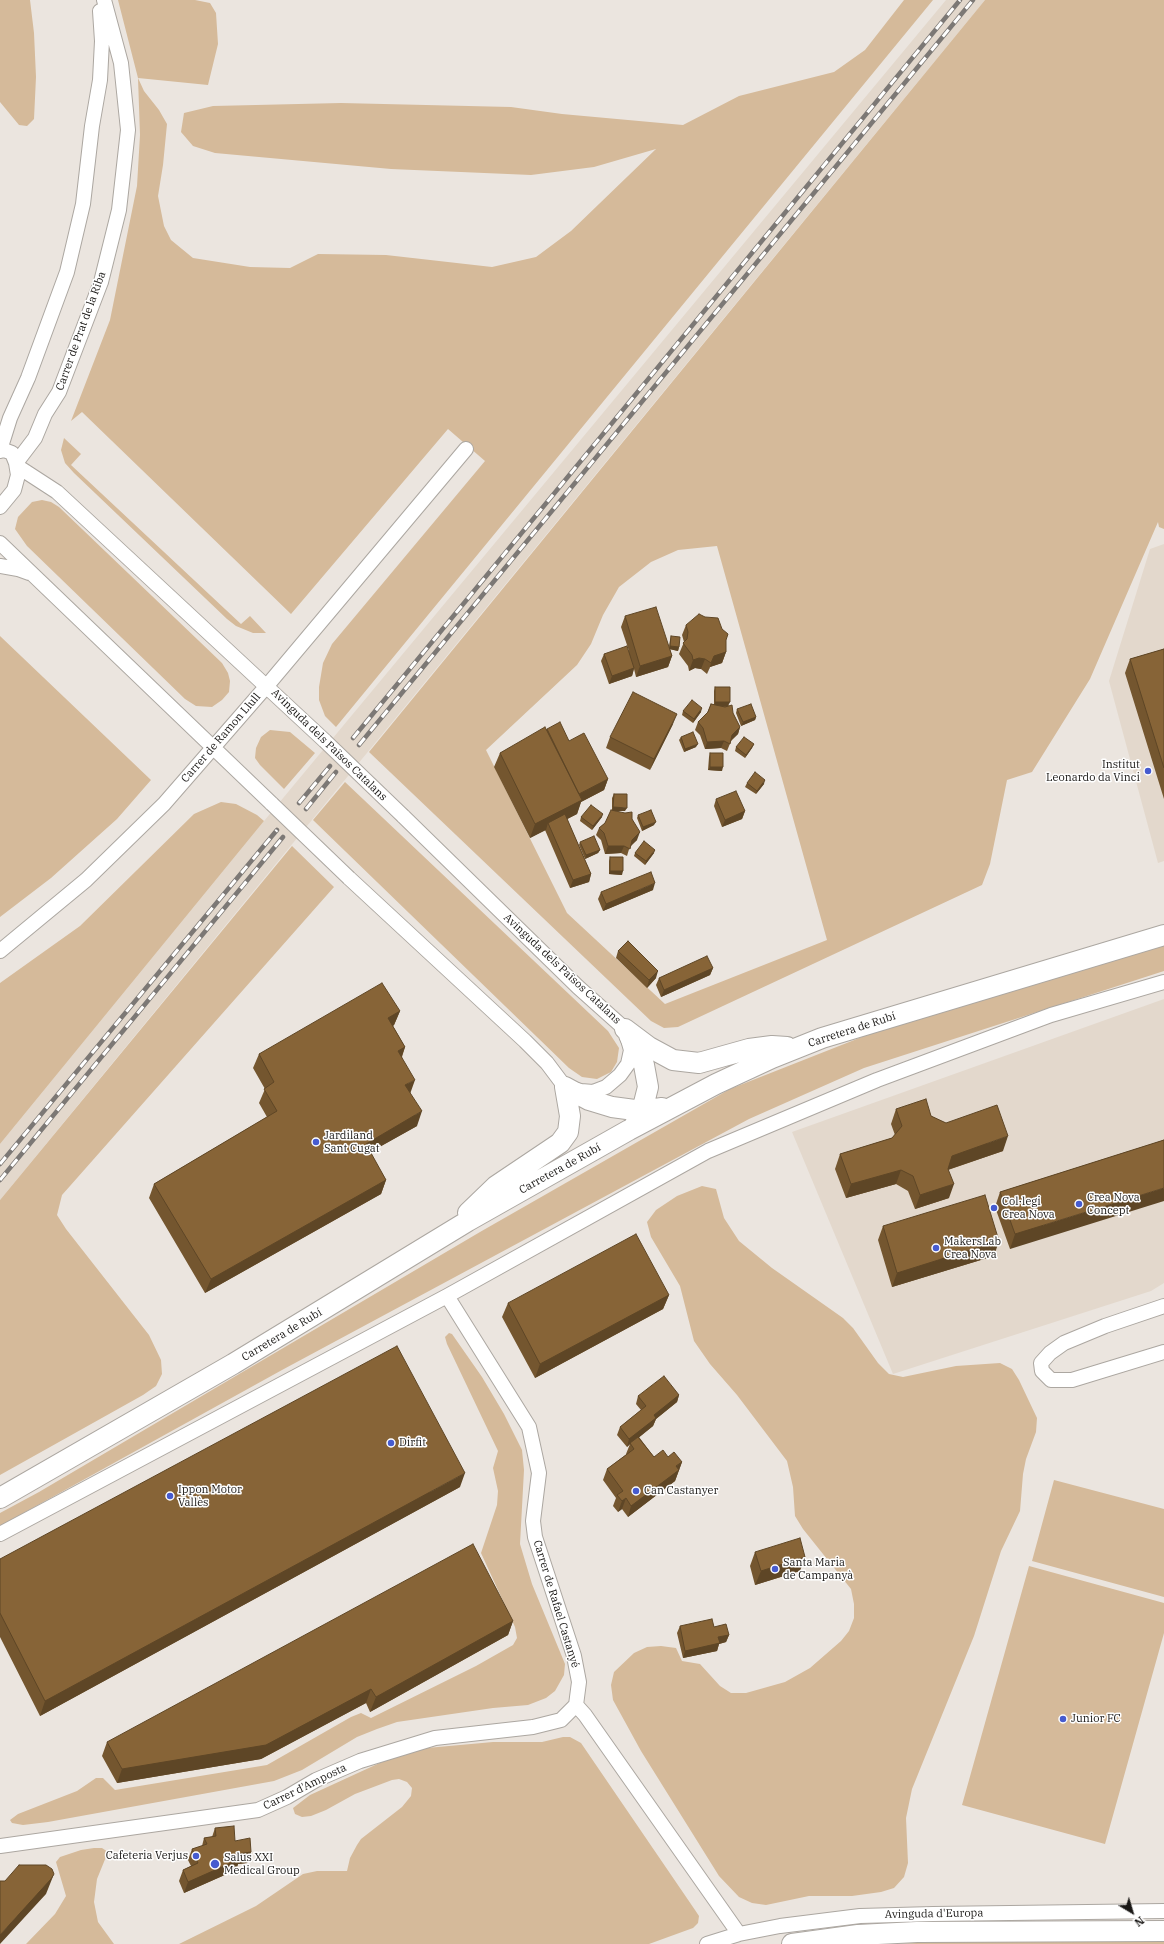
<!DOCTYPE html>
<meta charset="utf-8">
<style>
body{margin:0}
#map{position:relative;width:1164px;height:1944px;overflow:hidden;background:#ebe5df;font-family:"IBM Plex Serif",serif}
canvas{display:block}
.north{position:absolute;left:1112px;top:1892px;width:40px;height:40px;-webkit-text-stroke:3px #fff;paint-order:stroke;rotate:142deg;font-size:11px;font-weight:700;line-height:16px;text-align:center;color:#191715}
.north::after{content:'';display:block;margin:auto;width:14px;height:18px;background:#191715;clip-path:polygon(50% 0,100% 100%,50% 72%,0 100%)}
</style>
<div id="map">
<canvas width="1164" height="1944"></canvas>
<div class="north">N</div>
</div>
<script>
const ctx = document.querySelector('canvas').getContext('2d');
ctx.lineJoin = 'round';
function fill(path, color) { ctx.fillStyle = color; ctx.fill(path, 'evenodd'); }
const toPath = rows => new Path2D(rows.map(r => 'M' + r).join(''));
function strokePath(path, color, width, dash) { ctx.strokeStyle = color; ctx.lineWidth = width; ctx.lineCap = dash ? 'butt' : 'round'; ctx.setLineDash(dash || []); ctx.stroke(path); }
function label(font, color, halo, rows, align = 'center') {
  ctx.font = font + ' "IBM Plex Serif",serif'; ctx.lineWidth = 3; ctx.setLineDash([]); ctx.textBaseline = 'middle'; ctx.strokeStyle = halo; ctx.fillStyle = color; for (const [text, x, y, turn = 0] of rows) {
    ctx.save(); ctx.translate(x, y); ctx.rotate((+turn || 0) * Math.PI / 180); ctx.textAlign = isNaN(turn) ? turn : align; if (halo) ctx.strokeText(text, 0, 0); ctx.fillText(text, 0, 0); ctx.restore();
  }
}
fill(toPath([
 [946,0,985,0,0,1200,0,1144,264,821],
 [1164,544,1164,861,1158,863,1109,681,1150,549],
 [1164,999,1164,1283,1151,1291,893,1374,792,1132]
]), '#e3d8cc');
fill(toPath([
 [0,0,30,0,34,33,36,77,34,119,27,126,19,125,0,102],
 [118,0,195,0,210,3,216,13,218,44,208,85,138,78,144,91,159,110,167,124,163,165,158,196,164,226,171,240,193,258,250,267,290,268,318,254,386,255,492,267,536,257,571,231,656,149,594,167,531,175,391,169,215,153,193,146,181,132,184,113,213,106,341,103,511,107,562,114,683,125,739,96,834,72,865,50,904,0,933,0,336,727,325,716,319,700,319,687,323,663,332,644,485,461,448,429,291,614,82,412,71,421,110,320,137,186,140,135,138,78],
 [985,0,1164,0,1164,529,1159,527,1158,522,1090,679,1032,772,1007,780,990,864,982,885,678,1027,664,1028,651,1021,369,752],
 [717,546,827,940,665,1004,567,913,486,750,577,665,591,644,603,615,619,587,651,562,678,550],
 [64,438,81,454,71,465,241,624,250,616,266,633,253,633,236,626,227,619,74,473,65,463,61,450],
 [42,500,51,502,59,507,222,663,228,673,230,681,229,692,222,700,212,707,196,706,185,699,27,546,15,529,18,517,32,502],
 [0,636,151,780,117,819,51,878,0,917],
 [270,730,290,732,315,753,284,789,260,765,255,758,256,748,261,737],
 [345,782,608,1031,619,1048,617,1062,611,1072,597,1079,582,1077,569,1068,313,820],
 [221,802,236,804,257,815,264,821,0,1144,0,983,80,926,194,814],
 [292,846,334,887,70,1186,62,1195,57,1215,66,1229,149,1335,161,1360,162,1374,156,1386,143,1395,0,1475,0,1200],
 [1164,944,1164,971,864,1068,749,1119,282,1370,0,1526,0,1513,39,1492,480,1232,730,1089,867,1035],
 [702,1186,716,1189,724,1218,739,1241,772,1268,843,1318,853,1328,878,1363,889,1374,903,1377,956,1366,1000,1363,1012,1369,1019,1380,1037,1418,1036,1432,1026,1459,1023,1474,1020,1511,1001,1551,974,1636,912,1789,906,1818,908,1863,904,1877,894,1888,881,1892,852,1896,809,1896,766,1905,752,1903,739,1897,719,1876,641,1751,613,1700,611,1685,614,1672,634,1653,647,1647,661,1646,676,1648,682,1661,700,1664,720,1686,731,1693,746,1693,785,1682,810,1668,841,1641,849,1631,854,1618,854,1604,851,1589,803,1529,795,1516,793,1487,787,1461,737,1395,710,1364,694,1341,680,1286,651,1237,647,1222,656,1210,677,1196],
 [449,1333,452,1334,482,1377,504,1414,522,1450,524,1470,520,1544,532,1584,565,1664,564,1675,555,1691,546,1698,528,1705,493,1708,397,1722,377,1729,357,1737,302,1770,274,1781,48,1822,23,1825,12,1823,10,1820,18,1814,77,1791,96,1778,103,1778,115,1790,267,1765,351,1717,361,1713,371,1718,476,1666,513,1645,517,1638,515,1627,481,1553,497,1505,498,1491,493,1468,498,1451,447,1344,445,1337],
 [1054,1480,1164,1509,1164,1597,1032,1561],
 [1029,1566,1164,1603,1164,1633,1105,1844,962,1805],
 [563,1737,570,1737,581,1743,695,1910,699,1916,698,1923,693,1928,649,1944,179,1944,256,1906,303,1874,317,1871,347,1871,350,1858,357,1845,361,1839,402,1807,411,1796,412,1788,407,1782,399,1779,392,1780,355,1794,326,1810,311,1816,302,1817,295,1814,293,1808,310,1795,384,1761,427,1748,493,1742,542,1742],
 [94,1848,102,1848,108,1852,97,1879,94,1902,98,1922,114,1944,26,1944,55,1914,66,1896,56,1862,60,1857,81,1850],
 [1164,1940,1164,1944,895,1944,958,1941]
]), '#d5ba9a');
const street = toPath([
 [0,450,10,418,28,378,67,272,83,204,92,126,100,80,102,41,100,11],
 [0,451,4,450,12,453,16,463,18,475,14,490,0,507],
 [16,463,35,438,45,414,59,392,101,282,119,210,128,130,121,63,104,0],
 [17,466,57,492,325,741],
 [0,543,272,804],
 [0,566,18,569,29,573],
 [349,878,525,1041,547,1063,565,1087,581,1091,593,1092,606,1087,620,1075,628,1064,631,1050,625,1029,578,987,403,816],
 [0,951,86,880,164,804,271,681,466,449],
 [447,1296,529,1427,539,1473,533,1521,535,1537,574,1656,579,1682,576,1705,585,1715,739,1934],
 [1164,1306,1105,1326,1064,1343,1050,1353,1041,1363,1042,1371,1051,1380,1072,1380,1164,1352],
 [0,1534,447,1296,708,1151,877,1080,1051,1015,1164,982],
 [0,1846,258,1810,287,1797,316,1780,360,1761,435,1738,533,1727,561,1720,576,1705],
 [707,1944,739,1934,780,1926,860,1916,933,1914,1164,1911]
]);
const secondary = toPath([
 [625,1029,649,1047,673,1060,699,1063,749,1049,772,1046,787,1047],
 [629,1035,644,1065,648,1087,644,1103,636,1121],
 [565,1087,589,1100,612,1107,642,1111,662,1108],
 [468,1213,496,1186,560,1143,568,1132,570,1116,565,1087],
 [0,1498,233,1364,468,1221,629,1130,716,1084,772,1058,822,1038,1164,935],
 [792,1944,858,1935,917,1932,1164,1931]
]);
strokePath(street, '#aca7a1', 16);
strokePath(secondary, '#aca7a1', 22);
strokePath(street, '#fff', 14);
strokePath(secondary, '#fff', 20);
const rail = toPath([
 [353,738,960,0],
 [359,745,973,0],
 [299,803,330,766],
 [306,809,336,772],
 [0,1164,277,830],
 [0,1180,283,837]
]);
strokePath(rail, '#7c7875', 4.5);
strokePath(rail, '#fff', 3, [9]);
const streetBridge = toPath([
 [325,741,403,816],
 [272,804,349,878]
]);
strokePath(streetBridge, '#aca7a1', 16, []);
strokePath(streetBridge, '#fff', 14);
fill(toPath([
 [625,616,669,647,670,640,671,636,679,647,678,651,670,649,672,656,668,667,636,677,634,669,632,676,609,684,601,661,604,654,629,651,621,627],
 [686,625,726,641,726,652,722,663,710,667,707,674,701,669,695,668,689,671,688,666,679,654,684,642,682,635],
 [1164,649,1164,799,1125,673,1130,659],
 [715,687,729,706,740,727,738,734,731,741,727,751,721,748,705,749,700,735,695,730,698,722,707,713,711,704,714,705,714,691],
 [737,709,756,717,755,720,741,726,736,713],
 [683,711,701,712,693,723,682,715],
 [673,724,650,770,606,748,610,737],
 [547,729,569,741,608,779,604,790,581,802,577,814,567,819,591,874,589,882,570,888,545,830,530,838,494,767,500,753],
 [681,737,696,747,684,752,679,740],
 [754,744,752,748,745,758,735,751,736,747],
 [710,753,722,771,708,770,709,757],
 [747,783,764,784,756,794,745,787],
 [614,794,625,811,616,811,632,819,637,840,630,846,627,856,621,853,605,854,601,840,596,835,599,828,605,823,612,810,612,798],
 [716,799,745,811,742,819,722,827,714,806],
 [638,815,654,825,642,831,637,818],
 [581,817,602,817,592,830,580,821],
 [580,842,600,850,598,853,585,859,579,845],
 [635,853,654,853,645,865,634,856],
 [610,857,622,875,609,874,609,861],
 [653,890,603,911,598,899,601,892],
 [618,951,656,978,647,988,616,958],
 [713,968,710,975,661,997,656,985,659,978],
 [400,1011,394,1025,393,1026,405,1047,402,1057,410,1092,417,1126,370,1152,386,1180,381,1194,205,1293,149,1198,154,1184,267,1117,259,1103,265,1089,253,1068,259,1054],
 [896,1109,931,1116,1003,1151,948,1170,949,1198,915,1209,908,1191,896,1184,846,1198,835,1169,840,1154,892,1138,895,1135,891,1124],
 [1164,1140,1010,1249,995,1207,1000,1192],
 [883,1226,994,1256,892,1287,878,1240],
 [669,1295,663,1309,535,1378,502,1317,508,1303],
 [679,1395,677,1402,656,1419,653,1426,639,1437,654,1457,668,1457,682,1462,675,1481,628,1517,622,1509,618,1512,613,1506,616,1498,603,1480,607,1469,627,1454,626,1454,630,1444,627,1447,617,1435,620,1427,641,1410,636,1404,638,1396],
 [460,1487,40,1716,0,1637,0,1559],
 [755,1552,800,1571,755,1585,750,1566],
 [513,1621,508,1635,370,1712,366,1703,261,1759,117,1783,102,1756,107,1742],
 [680,1626,714,1627,729,1635,726,1642,719,1644,717,1651,683,1658,677,1633],
 [215,1828,235,1841,251,1852,247,1863,238,1864,236,1870,184,1893,179,1881,183,1870,191,1866,188,1860,192,1849,202,1846,204,1838,212,1837]
]), '#74562f');
fill(toPath([
 [670,646,679,647,678,651,669,649],
 [726,652,722,663,710,667,707,674,714,656],
 [672,656,668,667,636,677,640,666],
 [699,658,705,659,701,669,695,668,689,671,693,660],
 [634,668,632,676,609,684,612,676],
 [715,702,730,702,728,706,714,706],
 [702,708,701,712,693,723,694,719],
 [677,714,673,724,650,770,654,759],
 [756,717,755,720,741,726,743,722],
 [740,727,738,734,729,742,732,735],
 [724,741,721,748,705,749,707,742],
 [698,744,696,747,684,752,685,749],
 [754,744,752,748,745,758,746,755],
 [710,767,723,767,722,771,708,770],
 [608,779,604,790,581,802,577,814,550,828,548,823,546,830,530,838,535,824,578,795],
 [765,780,764,784,756,794,757,791],
 [613,807,627,808,625,811,612,811],
 [745,811,742,819,722,827,725,820],
 [603,814,602,817,592,830,593,826],
 [656,822,654,825,642,831,643,827],
 [640,832,637,840,629,848,632,840],
 [608,846,624,846,621,853,605,854],
 [600,850,598,853,585,859,586,855],
 [655,850,654,853,645,865,646,861],
 [610,871,623,871,622,875,609,874],
 [591,874,589,882,570,888,573,880],
 [655,883,653,890,603,911,606,904],
 [713,968,710,975,661,997,664,990],
 [658,971,656,978,647,988,649,980],
 [400,1011,394,1025,383,1032,388,1018],
 [405,1047,400,1061,398,1051],
 [415,1080,410,1094,405,1085],
 [422,1111,417,1126,360,1158,366,1144],
 [1008,1136,1003,1151,947,1170,952,1156],
 [901,1170,896,1184,846,1198,851,1184],
 [386,1180,381,1194,205,1293,211,1279],
 [954,1184,949,1198,915,1209,920,1195],
 [1164,1188,1164,1201,1010,1249,1015,1234],
 [999,1241,994,1256,892,1287,897,1273],
 [669,1295,663,1309,535,1378,540,1364],
 [679,1395,677,1402,656,1419,653,1426,631,1444,630,1443,630,1444,627,1447,629,1439,654,1415],
 [682,1462,675,1481,628,1517,631,1506],
 [465,1473,460,1487,40,1716,45,1701],
 [626,1498,622,1509,618,1512,622,1501],
 [805,1557,800,1571,755,1585,761,1571],
 [513,1621,508,1635,370,1712,376,1697],
 [729,1635,726,1642,719,1644,717,1651,683,1658,685,1651,718,1637],
 [371,1689,366,1703,261,1759,117,1783,122,1769],
 [251,1852,247,1863,238,1864,236,1870,184,1893,188,1882,237,1854],
 [54,1874,46,1894,0,1944,0,1935]
]), '#5e4626');
const building = toPath([
 [656,607,672,656,640,666,625,616,656,607],
 [699,614,705,617,718,618,722,629,728,634,726,640,726,652,714,656,711,663,705,659,699,658,693,660,692,655,683,643,687,639,688,632,686,625,699,614],
 [671,636,680,637,679,647,670,646,671,636],
 [627,646,634,668,612,676,604,654,627,646],
 [1164,649,1164,768,1130,659,1164,649],
 [715,687,730,687,730,702,715,702,715,687],
 [633,692,677,714,654,759,610,737,633,692],
 [692,700,702,708,694,719,683,711,692,700],
 [711,704,725,707,732,705,733,713,740,727,732,735,730,744,724,741,707,742,703,728,698,722,708,712,711,704],
 [751,704,756,717,743,722,737,709,751,704],
 [560,722,569,741,584,733,608,779,579,794,547,729,560,722],
 [545,727,582,800,535,824,500,753,545,727],
 [693,732,698,744,685,749,681,737,693,732],
 [744,737,754,744,746,755,736,747,744,737],
 [710,753,723,753,723,767,710,767,710,753],
 [755,772,765,780,757,791,747,783,755,772],
 [736,791,745,811,725,820,716,799,736,791],
 [614,794,627,794,627,808,613,807,614,794],
 [591,805,603,814,593,826,581,817,591,805],
 [611,810,625,813,632,812,632,819,640,832,632,840,630,849,624,846,608,846,604,833,599,828,605,823,611,810],
 [651,810,656,822,643,827,638,815,651,810],
 [565,814,591,874,573,880,548,823,565,814],
 [594,836,600,850,586,855,580,842,594,836],
 [644,841,655,850,646,861,635,853,644,841],
 [610,857,623,857,623,871,610,871,610,857],
 [651,872,655,883,606,904,601,892,651,872],
 [628,941,658,971,649,980,618,951,628,941],
 [707,956,713,968,664,990,659,978,707,956],
 [382,983,400,1011,388,1018,405,1047,398,1051,415,1080,405,1085,422,1111,366,1144,386,1180,211,1279,154,1184,277,1111,264,1089,274,1082,259,1054,382,983],
 [926,1099,931,1116,946,1123,997,1105,1008,1136,952,1156,948,1169,954,1184,920,1195,913,1176,901,1170,851,1184,840,1154,892,1138,902,1126,896,1109,926,1099],
 [1164,1140,1164,1188,1015,1234,1000,1192,1164,1140],
 [985,1195,999,1241,897,1273,883,1226,985,1195],
 [636,1234,669,1295,540,1364,508,1303,636,1234],
 [397,1346,465,1473,45,1701,0,1613,0,1559,397,1346],
 [664,1376,679,1395,654,1415,656,1418,629,1439,620,1427,646,1406,638,1396,664,1376],
 [638,1437,654,1457,663,1450,668,1457,674,1452,682,1462,676,1466,679,1470,631,1506,626,1498,622,1501,617,1495,623,1491,607,1469,634,1449,630,1443,638,1437],
 [800,1538,805,1557,761,1571,755,1552,800,1538],
 [473,1544,513,1621,376,1697,371,1689,266,1745,122,1769,107,1742,473,1544],
 [712,1619,714,1627,726,1624,729,1635,718,1637,720,1643,685,1651,680,1626,712,1619],
 [234,1826,235,1841,250,1838,251,1852,237,1854,240,1859,188,1882,183,1870,198,1863,192,1849,207,1844,204,1838,216,1836,215,1828,234,1826],
 [19,1865,46,1865,52,1869,54,1874,51,1879,0,1935,0,1881,5,1881,19,1865]
]);
fill(building, '#876437');
strokePath(building, '#5e4626', 1);
for (const [x, y, r, color] of [
 [1148,771,4,"#465bcf"],
 [316,1142,4,"#465bcf"],
 [1079,1204,4,"#465bcf"],
 [994,1208,4,"#465bcf"],
 [936,1248,4,"#465bcf"],
 [391,1443,4,"#465bcf"],
 [636,1491,4,"#465bcf"],
 [170,1496,4,"#465bcf"],
 [775,1569,4,"#465bcf"],
 [1063,1719,4,"#465bcf"],
 [196,1856,4,"#465bcf"],
 [215,1864,5,"#465bcf"]
]) { const dot = new Path2D(); dot.arc(x, y, r, 0, 2 * Math.PI); ctx.fillStyle = color; ctx.fill(dot); strokePath(dot, '#fff', 1.5); }
label('11px', '#191715', '#fff', [
 ["Carrer de Prat de la Riba",81,331,-70],
 ["Carrer de Ramon Llull",221,738,-49],
 ["Avinguda dels Països Catalans",329,745,44],
 ["Avinguda dels Països Catalans",562,969,43],
 ["Carretera de Rubí",852,1030,-18],
 ["Carretera de Rubí",560,1169,-29],
 ["Carretera de Rubí",282,1335,-31],
 ["Carrer de Rafael Castanyé",556,1604,73],
 ["Carrer d'Amposta",305,1787,-26],
 ["Avinguda d'Europa",934,1914,-1]
]);
label('11px', '#191715', '#fff', [
 ["Institut",1140,765,"right"],
 ["Leonardo da Vinci",1140,778,"right"],
 ["Jardiland",324,1136],
 ["Sant Cugat",324,1149],
 ["Crea Nova",1087,1198],
 ["Concept",1087,1211],
 ["Col·legi",1002,1202],
 ["Crea Nova",1002,1215],
 ["MakersLab",944,1242],
 ["Crea Nova",944,1255],
 ["Dirfit",399,1443],
 ["Ippon Motor",178,1490],
 ["Vallès",178,1503],
 ["Can Castanyer",644,1491],
 ["Santa Maria",783,1563],
 ["de Campanyà",783,1576],
 ["Junior FC",1071,1719],
 ["Cafeteria Verjus",188,1856,"right"],
 ["Salus XXI",224,1858],
 ["Medical Group",224,1871]
], 'left');
</script>
